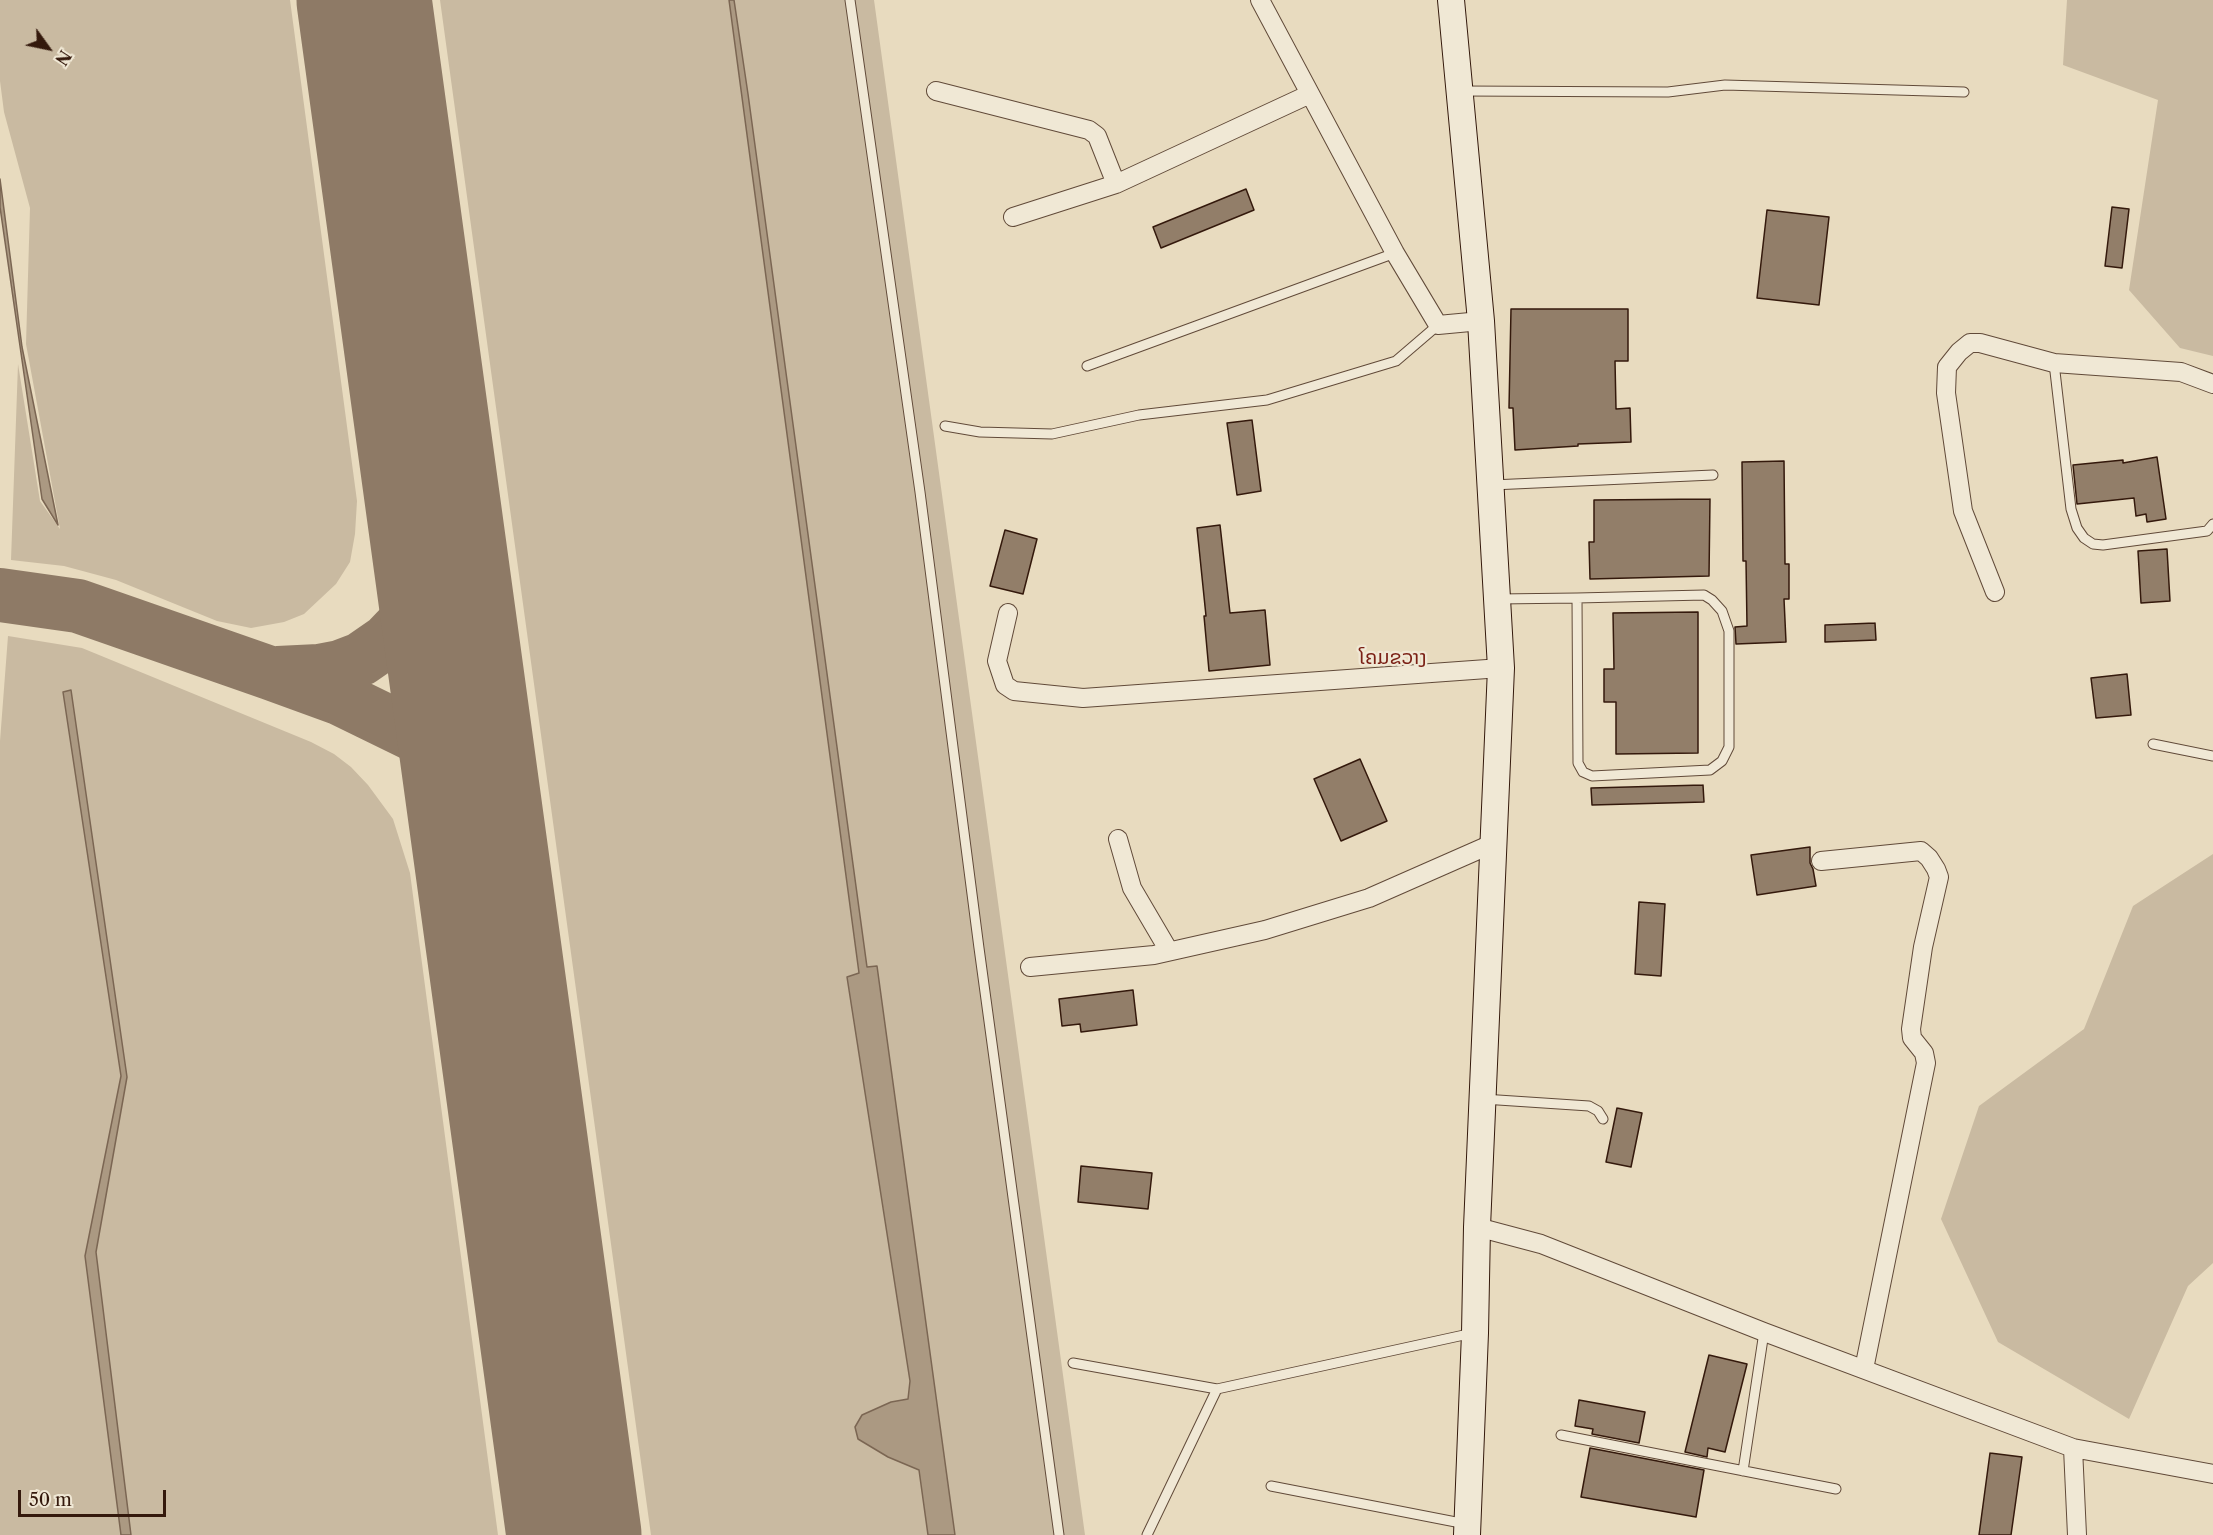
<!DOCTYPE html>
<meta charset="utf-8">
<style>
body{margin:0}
#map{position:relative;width:2213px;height:1535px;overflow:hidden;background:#e8dbbf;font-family:"Libre Caslon Text",serif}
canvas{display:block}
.north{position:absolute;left:18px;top:18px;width:60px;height:60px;-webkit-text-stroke:4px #f0e8d5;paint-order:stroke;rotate:123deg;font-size:16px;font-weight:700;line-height:24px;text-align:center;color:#34190c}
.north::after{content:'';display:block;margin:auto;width:21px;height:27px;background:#34190c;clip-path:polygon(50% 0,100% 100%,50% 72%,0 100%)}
.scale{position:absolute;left:18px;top:1490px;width:148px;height:27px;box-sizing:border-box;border:3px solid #34190c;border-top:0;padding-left:8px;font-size:18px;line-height:21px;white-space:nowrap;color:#34190c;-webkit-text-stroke:4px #f0e8d5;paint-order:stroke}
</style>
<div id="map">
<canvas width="2213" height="1535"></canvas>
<div class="north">N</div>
<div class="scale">50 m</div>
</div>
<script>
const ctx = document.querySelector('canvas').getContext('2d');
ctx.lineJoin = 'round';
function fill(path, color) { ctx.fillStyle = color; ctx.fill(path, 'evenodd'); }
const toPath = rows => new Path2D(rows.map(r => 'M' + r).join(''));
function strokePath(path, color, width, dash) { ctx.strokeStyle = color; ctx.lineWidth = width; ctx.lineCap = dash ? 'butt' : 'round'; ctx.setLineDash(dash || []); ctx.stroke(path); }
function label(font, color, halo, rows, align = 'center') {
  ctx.font = font + ' "Libre Caslon Text","Noto Sans Lao",serif'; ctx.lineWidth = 4.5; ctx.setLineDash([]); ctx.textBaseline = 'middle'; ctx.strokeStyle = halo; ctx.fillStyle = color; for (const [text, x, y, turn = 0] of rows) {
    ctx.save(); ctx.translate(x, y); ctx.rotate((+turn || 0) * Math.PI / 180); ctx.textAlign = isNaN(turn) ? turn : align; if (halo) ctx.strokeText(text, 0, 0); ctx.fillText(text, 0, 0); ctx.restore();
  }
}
fill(toPath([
 [0,0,290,0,357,501,355,534,350,562,336,584,304,614,284,622,251,628,217,621,116,580,64,566,11,560,18,364,40,501,60,529,26,344,30,208,4,112,0,81],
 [440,0,729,0,859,973,847,977,910,1381,908,1399,891,1402,858,1439,888,1457,919,1470,928,1535,651,1535],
 [734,0,874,0,1085,1535,955,1535,877,967,867,967],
 [2067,0,2213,0,2213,356,2180,348,2129,290,2158,100,2063,65],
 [8,636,82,648,311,742,334,754,351,767,368,785,393,819,410,873,498,1535,0,1535,0,741],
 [2213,854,2213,1263,2188,1286,2129,1419,1998,1342,1941,1219,1979,1106,2084,1029,2133,906]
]), '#c9baa1');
const water = toPath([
 [729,0,734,0,748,94,867,967,877,966,955,1535,928,1535,919,1470,888,1457,858,1439,855,1427,862,1415,891,1402,908,1399,910,1381,847,977,859,973,729,0],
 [0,179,22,347,58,525,42,499,0,207,0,179],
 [71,690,127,1077,96,1252,131,1535,121,1535,85,1256,121,1076,63,692,71,690]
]);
fill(water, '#ab9982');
strokePath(water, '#7b6653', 1.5);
strokePath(toPath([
 [0,595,78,606,270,673,339,698,468,761],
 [278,673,319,671,340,667,361,659,387,641,410,617,425,594,440,555]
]), '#8e7a66', 54);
strokePath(toPath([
 [364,0,574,1535]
]), '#8e7a66', 135);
const building = toPath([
 [1246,189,1254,210,1161,248,1153,227,1246,189],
 [2112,207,2129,209,2122,268,2105,266,2112,207],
 [1767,210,1829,217,1819,305,1757,298,1767,210],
 [1511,309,1628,309,1628,361,1615,361,1616,409,1630,408,1631,442,1578,444,1578,446,1515,450,1513,408,1509,408,1511,309],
 [1252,420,1261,491,1237,495,1227,423,1252,420],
 [2157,457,2166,519,2147,522,2146,514,2136,516,2134,498,2077,504,2073,465,2123,460,2123,463,2157,457],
 [1784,461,1785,564,1789,564,1789,599,1784,599,1786,642,1736,644,1735,627,1747,626,1746,561,1743,561,1742,462,1784,461],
 [1710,499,1709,576,1590,579,1589,542,1594,542,1594,500,1710,499],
 [1220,525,1230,613,1265,610,1270,665,1209,671,1204,616,1206,616,1197,528,1220,525],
 [1005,530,1037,539,1023,594,990,586,1005,530],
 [2167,549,2170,601,2141,603,2138,551,2167,549],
 [1698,612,1698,753,1616,754,1616,702,1604,702,1604,669,1614,669,1613,613,1698,612],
 [1875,623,1876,640,1825,642,1825,625,1875,623],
 [2127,674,2131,715,2096,718,2091,678,2127,674],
 [1360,759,1387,821,1341,841,1314,779,1360,759],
 [1703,785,1704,802,1592,805,1591,788,1703,785],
 [1810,847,1810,863,1813,869,1816,886,1757,895,1751,855,1810,847],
 [1639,902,1665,904,1661,976,1635,974,1639,902],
 [1133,990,1137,1025,1081,1032,1080,1024,1062,1026,1059,999,1133,990],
 [1617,1108,1642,1113,1631,1167,1606,1162,1617,1108],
 [1081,1166,1152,1173,1148,1209,1078,1202,1081,1166],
 [1709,1355,1747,1364,1725,1452,1708,1448,1707,1457,1685,1452,1709,1355],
 [1579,1400,1645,1412,1639,1443,1592,1434,1593,1429,1575,1426,1579,1400],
 [1590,1448,1704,1470,1696,1517,1581,1497,1590,1448],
 [1990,1453,2022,1457,2011,1535,1979,1535,1990,1453]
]);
fill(building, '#927e69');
strokePath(building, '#34190c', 1.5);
const service = toPath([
 [850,0,920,492,979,948,1059,1535],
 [1462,91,1668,92,1725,85,1964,92],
 [2054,363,2071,509,2077,528,2084,538,2093,544,2103,545,2207,531,2213,524],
 [1087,366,1395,253],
 [945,426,980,432,1052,434,1139,415,1267,400,1396,361,1438,325],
 [1492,485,1713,475],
 [1498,599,1577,598,1704,595,1712,600,1722,611,1729,631,1729,747,1722,761,1710,770,1592,776,1583,772,1578,763,1577,598],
 [2153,744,2213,756],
 [1483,1099,1589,1106,1598,1111,1603,1119],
 [1073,1363,1217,1389,1147,1535],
 [1217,1389,1473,1333],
 [1561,1435,1836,1489],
 [1743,1471,1764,1332],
 [1271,1486,1466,1524]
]);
const minor = toPath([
 [1260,0,1395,253,1438,325,1481,321],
 [936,91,1089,130,1097,136,1116,184],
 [1013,217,1116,184,1310,94],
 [1995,592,1963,511,1946,393,1947,367,1959,352,1970,343,1980,343,2054,363,2181,372,2213,384],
 [1008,613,997,661,1005,685,1014,691,1083,698,1501,668],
 [1118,839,1132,888,1169,951],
 [1821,861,1921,851,1929,858,1936,869,1939,877,1923,947,1911,1029,1912,1038,1924,1053,1926,1063,1864,1369],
 [1030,967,1154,955,1265,930,1369,898,1494,843],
 [1477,1227,1541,1244,1764,1332,2073,1448,2213,1474],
 [2073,1448,2077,1535]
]);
const secondary = toPath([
 [1451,0,1481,321,1501,668,1477,1227,1475,1333,1467,1535]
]);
strokePath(service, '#614a39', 11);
strokePath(minor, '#614a39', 20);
strokePath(secondary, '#34190c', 28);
strokePath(service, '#f0e8d5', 9);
strokePath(minor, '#f0e8d5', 18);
strokePath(secondary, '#f0e8d5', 26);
label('20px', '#7a1f14', '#f0e8d5', [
 ["ໂຄມຂວາງ",1393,658]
]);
</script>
